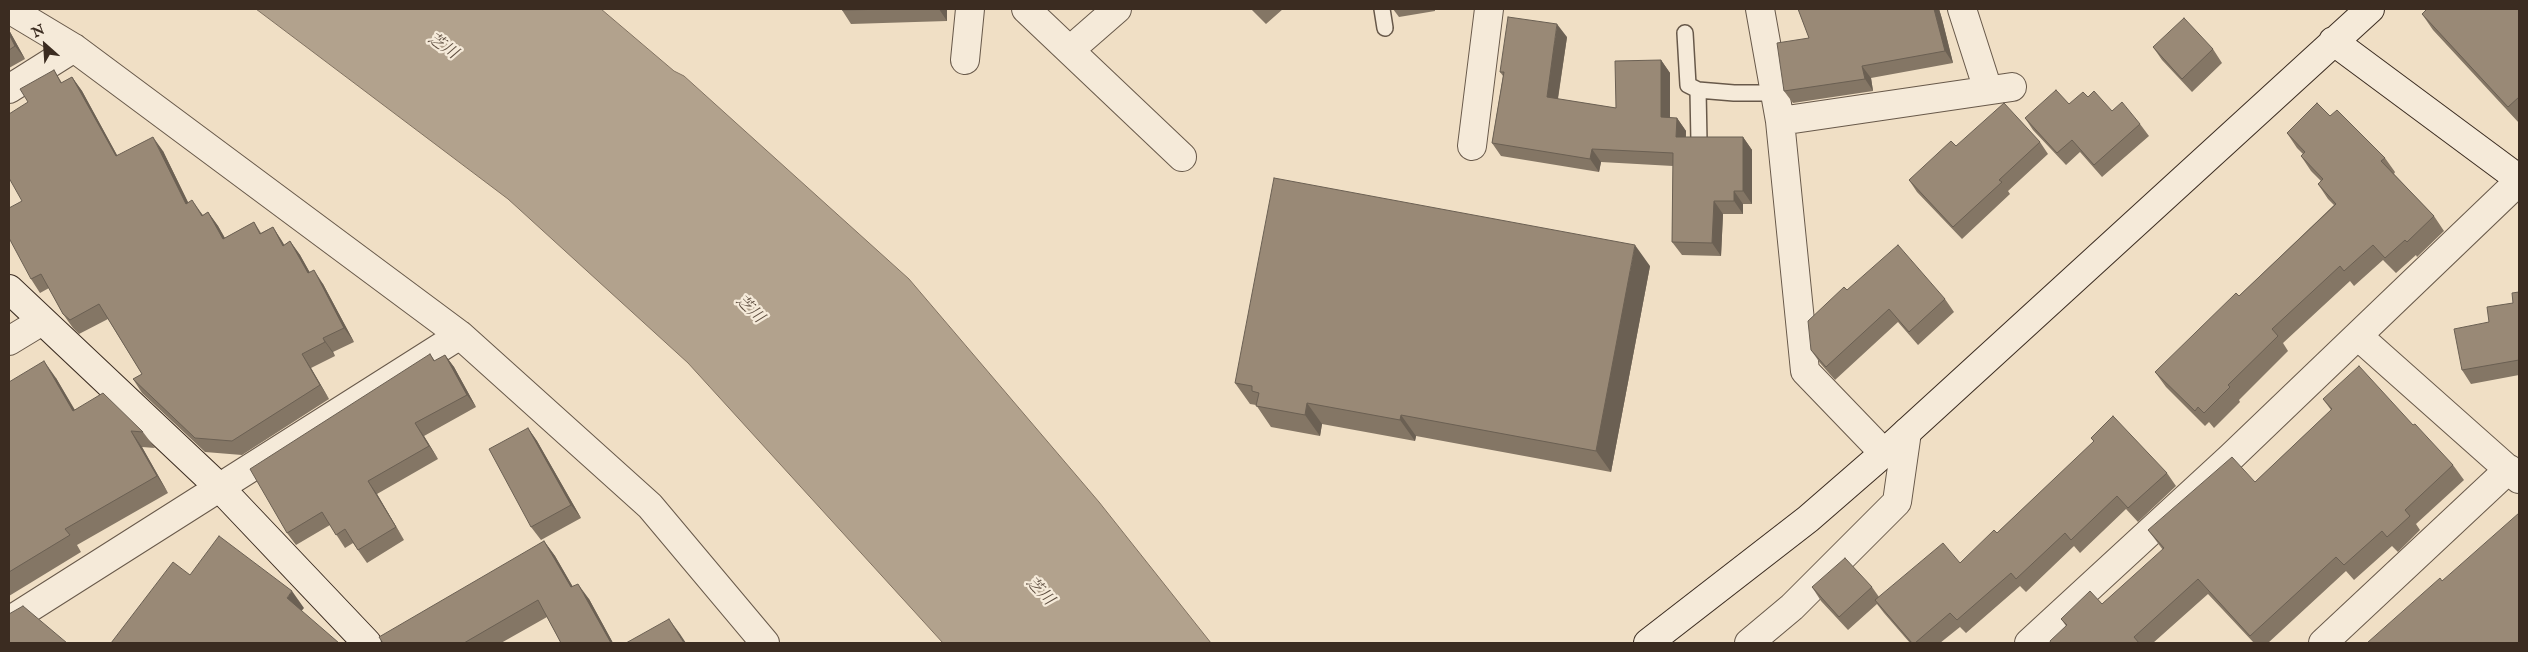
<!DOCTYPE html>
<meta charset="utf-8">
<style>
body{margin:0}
#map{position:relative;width:2528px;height:652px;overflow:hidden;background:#f0dfc5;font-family:"IM FELL English",serif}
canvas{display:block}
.frame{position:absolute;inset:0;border:10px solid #3b2c21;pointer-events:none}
.north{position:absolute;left:20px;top:20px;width:50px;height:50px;-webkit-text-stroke:4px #f5ead9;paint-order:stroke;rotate:334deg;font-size:14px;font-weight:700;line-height:20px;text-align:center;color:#3b2c21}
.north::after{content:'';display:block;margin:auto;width:18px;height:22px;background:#3b2c21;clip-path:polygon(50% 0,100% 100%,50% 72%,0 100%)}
</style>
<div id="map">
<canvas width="2528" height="652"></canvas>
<div class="frame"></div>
<div class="north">N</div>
</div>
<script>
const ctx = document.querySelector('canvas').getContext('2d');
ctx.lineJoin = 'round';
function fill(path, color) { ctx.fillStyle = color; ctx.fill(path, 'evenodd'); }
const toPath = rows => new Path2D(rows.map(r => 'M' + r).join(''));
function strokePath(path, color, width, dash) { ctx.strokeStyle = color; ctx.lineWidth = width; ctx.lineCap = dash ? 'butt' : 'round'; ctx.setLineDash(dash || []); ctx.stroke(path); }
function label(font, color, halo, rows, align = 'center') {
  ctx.font = font + ' "IM FELL English","Noto Serif JP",serif'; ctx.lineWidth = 4.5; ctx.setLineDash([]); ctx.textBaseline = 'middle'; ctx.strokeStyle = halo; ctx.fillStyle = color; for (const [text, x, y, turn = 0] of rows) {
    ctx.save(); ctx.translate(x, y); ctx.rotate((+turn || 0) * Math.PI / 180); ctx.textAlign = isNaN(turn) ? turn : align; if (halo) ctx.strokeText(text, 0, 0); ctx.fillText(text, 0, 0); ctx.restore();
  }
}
const water = toPath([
 [256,9,601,9,674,71,684,76,909,279,1099,502,1211,643,943,643,688,363,508,199,256,9]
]);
fill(water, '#b2a28d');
strokePath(water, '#827362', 1);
const lane = toPath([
 [1382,9,1385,28],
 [1685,33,1688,85,1698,90,1734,93,1774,93],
 [1698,90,1699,142]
]);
const street = toPath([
 [9,9,74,48,460,335,650,506,765,643],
 [1026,9,1182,157],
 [1760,9,1780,121,1805,371,1884,453],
 [1962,9,1988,90],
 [1070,50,1117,9],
 [965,60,970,9],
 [9,89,74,48],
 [1780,121,2012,87],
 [1472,146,1489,9],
 [2358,336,2519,479],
 [9,341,42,321],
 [9,621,460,335],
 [1749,643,1792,607,1897,502,1907,432],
 [2029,643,2231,457,2519,181],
 [2323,643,2509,469]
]);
const secondary = toPath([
 [2333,41,2519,179],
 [9,289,219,487,367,643],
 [1648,643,1808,519,1884,453,2370,9]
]);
strokePath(lane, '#68594a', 18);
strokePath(street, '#68594a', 30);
strokePath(secondary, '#3b2c21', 30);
strokePath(lane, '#f5ead9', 15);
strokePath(street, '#f5ead9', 28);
strokePath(secondary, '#f5ead9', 28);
fill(toPath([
 [842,9,947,9,947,21,851,24,842,10],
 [1251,9,1283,9,1266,24],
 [1393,9,1435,9,1435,11,1399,17],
 [1798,9,1939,9,1942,19,1953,63,1871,78,1873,91,1793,103,1784,91,1809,38],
 [2519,9,2519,123,2433,30,2422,14],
 [9,30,25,59,9,68],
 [1567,37,1558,99,1616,108,1661,60,1670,73,1670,118,1677,118,1686,131,1686,137,1743,137,1752,150,1752,204,1743,204,1743,214,1723,214,1721,256,1682,255,1672,242,1673,166,1601,162,1599,172,1501,156,1492,143,1503,76,1500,72],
 [2153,47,2213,49,2222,63,2192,92,2162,60],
 [54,70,62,83,72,77,82,91,117,155,163,151,188,202,203,215,208,212,218,226,225,238,254,222,261,233,273,227,284,245,290,241,300,255,310,273,323,284,354,342,333,352,335,356,311,368,329,399,242,455,205,452,142,393,133,379,142,374,108,319,79,334,73,328,63,314,49,288,40,293,31,279,28,102],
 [2088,97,2112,111,2140,124,2149,136,2102,177,2080,152,2066,165,2033,130,2025,118,2069,104],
 [2330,116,2385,158,2395,172,2394,174,2434,216,2444,231,2417,257,2416,255,2396,273,2383,260,2354,286,2350,281,2283,343,2288,351,2239,400,2240,402,2214,428,2209,422,2205,426,2166,387,2155,372,2239,296,2334,205,2328,199,2318,184,2321,181,2311,171,2301,156,2303,154,2297,148,2287,133],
 [2040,142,2048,154,2008,191,2010,194,1962,239,1917,192,1909,180,1956,146],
 [1650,266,1611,472,1416,436,1415,441,1322,424,1320,436,1271,427,1256,405,1250,404,1235,383],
 [1847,290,1945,299,1954,312,1918,345,1898,322,1835,380,1820,363,1811,350],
 [2519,292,2519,375,2471,384,2462,370,2489,322,2513,303],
 [430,354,435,361,445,355,454,367,476,407,424,436,438,459,377,494,404,540,367,563,353,543,345,548,330,525,296,545,287,533],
 [56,378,75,410,143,432,155,448,142,447,168,493,77,545,81,552,9,596,9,382],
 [2323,399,2413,425,2453,465,2464,480,2416,524,2420,530,2398,552,2392,546,2354,580,2346,571,2268,643,2254,643,2208,594,2153,643,2051,643,2066,626,2061,619,2102,604,2163,550,2148,530,2255,482,2331,410],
 [528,428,537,441,581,518,541,540,531,527],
 [2091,438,2167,473,2176,486,2138,522,2126,509,2080,553,2074,546,2026,592,2020,586,1966,633,1960,627,1940,643,1910,643,1884,613,1877,604,1848,630,1821,601,1812,587,1872,587,1879,597,1960,563,1997,533,2094,442],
 [544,541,555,556,573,587,589,599,613,643,561,643,547,617,501,643,383,643]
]), '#847665');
fill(toPath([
 [939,9,947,9,947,21],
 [1934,9,1939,9,1942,19,1953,63,1945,51],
 [1557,24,1567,37,1556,110,1547,97],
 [9,30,25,59,15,46,9,34],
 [1661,60,1670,73,1670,130,1661,117],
 [1862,66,1871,78,1873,91,1865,79],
 [72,77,82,91,125,170,116,156],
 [1677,118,1686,131,1685,150,1676,137],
 [153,137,163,151,195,217,186,204],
 [1743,137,1752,150,1752,204,1743,191],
 [1592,149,1601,162,1599,172,1590,159],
 [1734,191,1743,204,1743,214,1734,201],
 [192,200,202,214,211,230,202,216],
 [1714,201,1723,214,1721,256,1712,243],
 [208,212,218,226,233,253,223,239],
 [273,227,282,241,293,260,283,246],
 [290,241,300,255,318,287,308,273],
 [1635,245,1650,266,1611,472,1596,451],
 [314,270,323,284,354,342,344,328],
 [323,338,333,352,335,356,325,342],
 [302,354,311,368,329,399,320,385],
 [445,355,454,367,476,407,467,395],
 [44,361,56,378,85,428,73,411],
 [1307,403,1322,424,1320,436,1305,415],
 [1401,415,1416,436,1415,441,1400,420],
 [415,423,424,436,438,459,429,446],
 [528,428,537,441,581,518,571,505],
 [131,431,142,447,168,493,157,476],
 [368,481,377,494,404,540,396,527],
 [544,541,555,556,582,603,571,587],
 [578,584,589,599,613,643,611,643],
 [292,591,304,608,299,614,287,598],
 [669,619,680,634,686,643,684,643]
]), '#6b6053');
const building = toPath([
 [842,9,893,9,842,10,842,9],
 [1798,9,1934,9,1945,51,1862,66,1865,79,1784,91,1777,43,1809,38,1798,9],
 [2427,9,2519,9,2519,97,2508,107,2422,14,2427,9],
 [1508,17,1557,24,1547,97,1616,108,1615,61,1661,60,1661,117,1677,118,1676,137,1743,137,1743,191,1734,191,1734,201,1714,201,1712,243,1672,242,1673,153,1592,149,1590,159,1492,143,1504,72,1500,72,1508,17],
 [2184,18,2213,49,2182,79,2153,47,2184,18],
 [9,34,15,46,9,50,9,34],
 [54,70,61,83,72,77,116,156,153,137,186,204,192,200,202,216,208,212,223,239,254,222,260,234,273,227,283,246,290,241,308,273,314,270,344,328,323,338,325,342,302,354,320,385,232,441,195,438,133,379,142,374,99,304,70,320,63,314,41,274,31,279,9,238,9,208,22,201,9,178,9,114,28,102,20,89,54,70],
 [2056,90,2069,104,2083,92,2088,97,2094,91,2112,111,2122,102,2140,124,2094,165,2072,140,2057,153,2025,118,2056,90],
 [2004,103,2040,142,1999,180,2002,182,1953,227,1909,180,1951,141,1956,146,2004,103],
 [2317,103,2330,116,2337,110,2385,158,2381,161,2434,216,2407,242,2405,240,2385,258,2373,245,2344,271,2340,266,2272,329,2278,336,2228,385,2230,387,2204,413,2198,407,2195,411,2155,372,2236,293,2239,296,2336,204,2318,184,2323,179,2301,156,2305,152,2287,133,2317,103],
 [1274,178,1635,245,1596,451,1401,415,1400,420,1307,403,1305,415,1256,406,1259,393,1252,391,1252,386,1235,383,1274,178],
 [1898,245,1945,299,1909,332,1889,309,1826,367,1811,350,1808,321,1844,287,1847,290,1898,245],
 [2519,292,2519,360,2462,370,2454,329,2489,322,2487,307,2513,303,2512,293,2519,292],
 [430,354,434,361,445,355,467,395,415,423,429,446,368,481,396,527,358,550,345,529,336,535,322,512,287,533,250,469,430,354],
 [44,361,73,411,103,393,143,432,131,431,157,476,65,529,70,535,9,572,9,382,44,361],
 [2359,366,2413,425,2415,424,2453,465,2405,510,2410,516,2387,537,2382,531,2344,565,2336,557,2250,636,2198,579,2134,637,2139,643,2051,643,2050,641,2067,625,2061,619,2090,591,2102,604,2164,548,2148,530,2232,457,2255,482,2332,409,2323,399,2359,366],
 [2113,416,2167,473,2128,508,2117,496,2071,540,2065,533,2016,579,2011,573,1957,620,1950,613,1915,643,1912,643,1875,600,1943,543,1960,563,1994,530,1997,533,2094,441,2091,438,2113,416],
 [528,428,571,505,531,527,489,449,528,428],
 [2519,513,2519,643,2367,643,2440,578,2442,581,2519,513],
 [219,536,292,591,287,598,339,643,111,643,173,562,190,575,219,536],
 [544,541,571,587,578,584,611,643,561,643,538,600,464,643,383,643,379,637,544,541],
 [1845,558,1872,587,1839,617,1812,587,1845,558],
 [23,606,67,643,9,643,9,614,23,606],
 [669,619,684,643,626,643,669,619]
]);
fill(building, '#998976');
strokePath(building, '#6b6053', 1);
label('italic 16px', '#5f4f41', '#f5ead9', [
 ["芝川",442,47,35],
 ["芝川",749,310,44],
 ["芝川",1039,592,46]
]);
</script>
